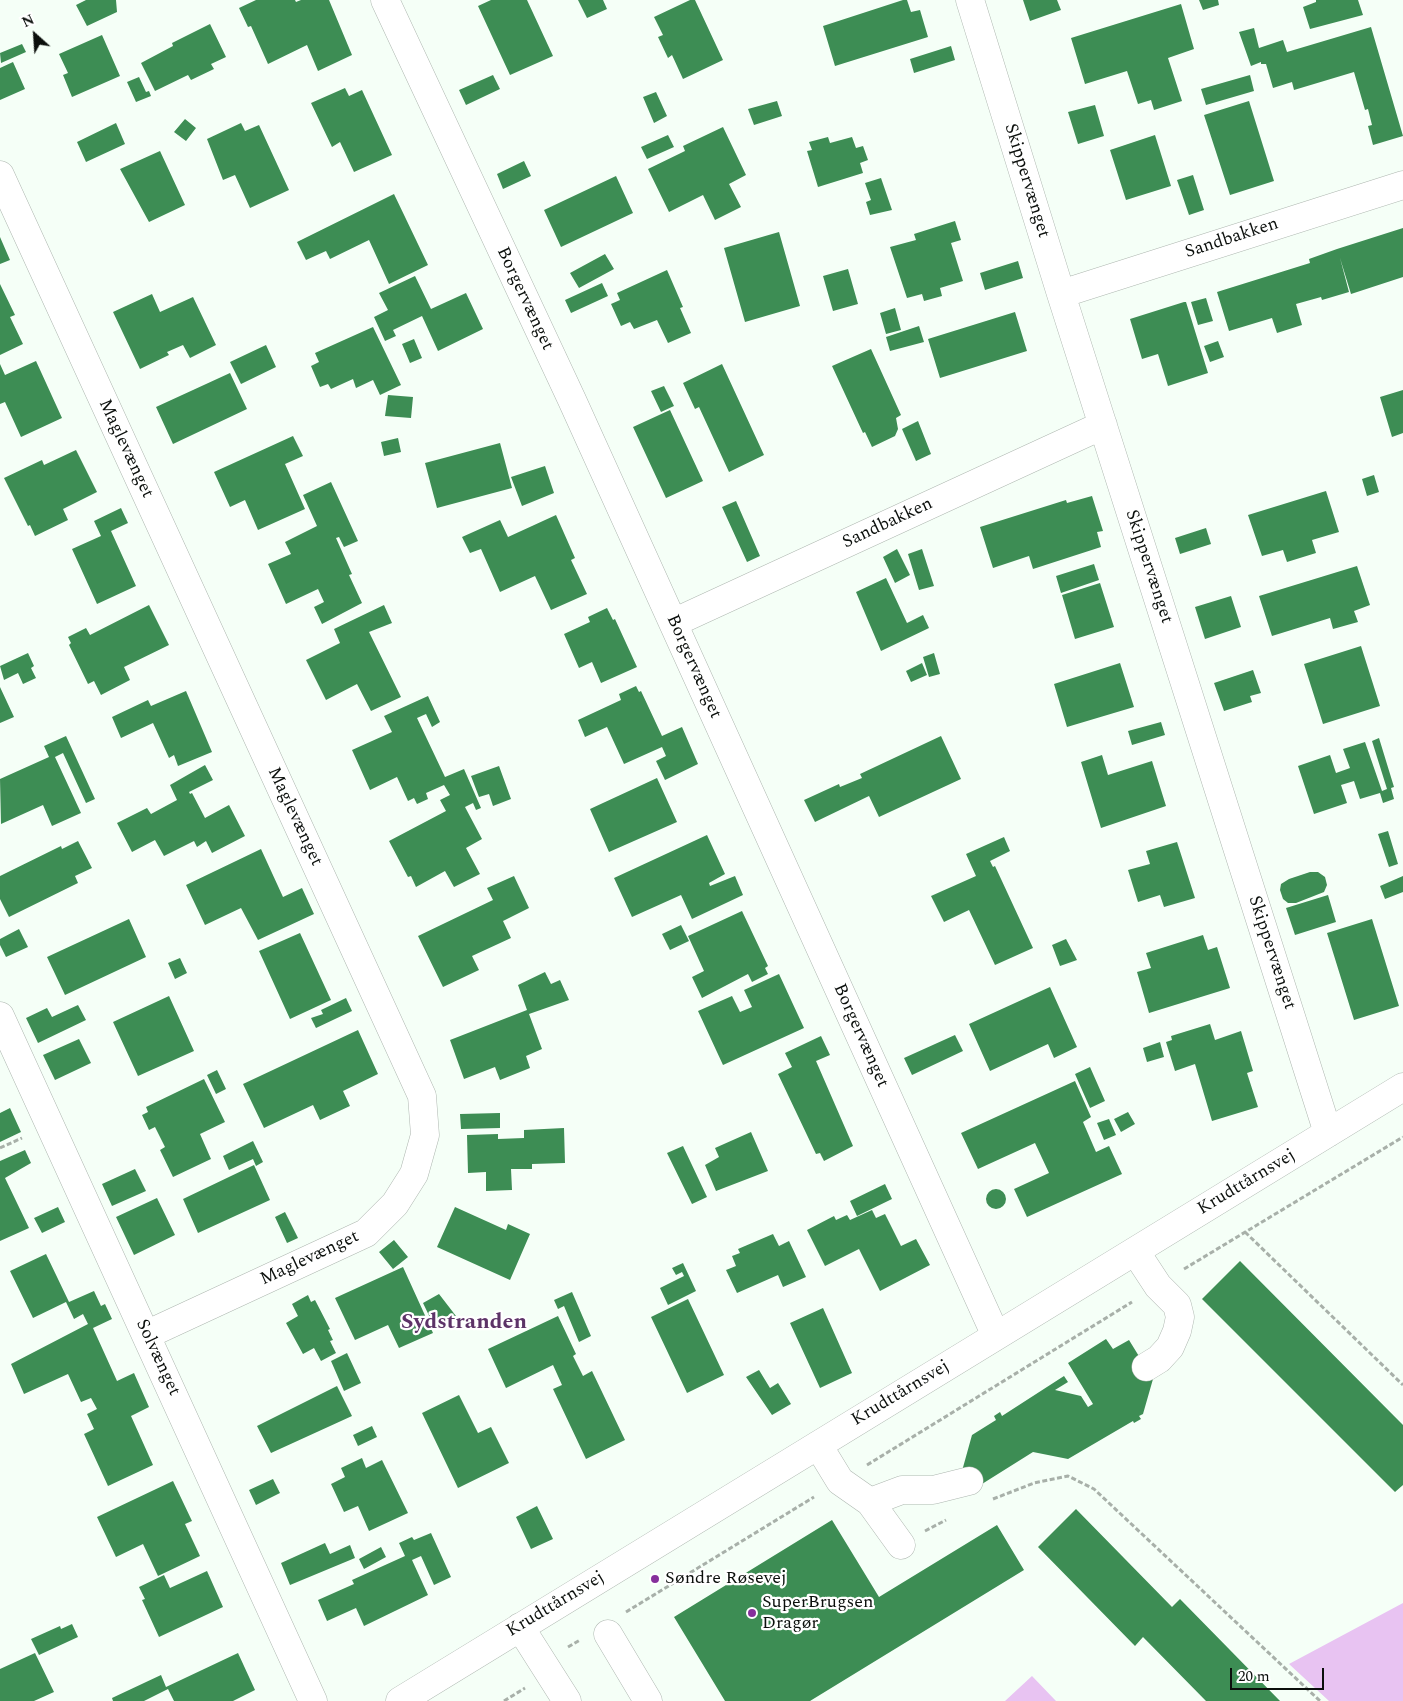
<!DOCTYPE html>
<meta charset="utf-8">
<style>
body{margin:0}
#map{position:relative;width:1403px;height:1701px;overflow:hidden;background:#f5fff7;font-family:Spectral,serif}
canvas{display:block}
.north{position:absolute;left:10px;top:10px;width:50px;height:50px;-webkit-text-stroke:4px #fff;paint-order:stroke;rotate:334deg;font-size:14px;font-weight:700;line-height:20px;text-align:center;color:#0b0f0c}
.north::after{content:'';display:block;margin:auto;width:18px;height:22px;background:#0b0f0c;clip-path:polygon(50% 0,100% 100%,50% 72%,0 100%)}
.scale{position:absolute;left:1230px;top:1668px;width:94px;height:22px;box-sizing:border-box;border:2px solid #0b0f0c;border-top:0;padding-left:6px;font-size:15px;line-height:18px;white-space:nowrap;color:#0b0f0c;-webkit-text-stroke:4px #fff;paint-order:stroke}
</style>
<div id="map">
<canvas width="1403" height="1701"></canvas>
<div class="north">N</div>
<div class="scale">20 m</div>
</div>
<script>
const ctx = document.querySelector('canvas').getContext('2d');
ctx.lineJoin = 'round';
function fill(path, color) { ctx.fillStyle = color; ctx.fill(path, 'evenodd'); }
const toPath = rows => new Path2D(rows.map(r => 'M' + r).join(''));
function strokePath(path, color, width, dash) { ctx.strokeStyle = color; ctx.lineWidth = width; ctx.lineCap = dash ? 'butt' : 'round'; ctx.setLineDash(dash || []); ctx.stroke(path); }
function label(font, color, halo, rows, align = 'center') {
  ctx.font = font + ' Spectral,serif'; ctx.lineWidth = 4.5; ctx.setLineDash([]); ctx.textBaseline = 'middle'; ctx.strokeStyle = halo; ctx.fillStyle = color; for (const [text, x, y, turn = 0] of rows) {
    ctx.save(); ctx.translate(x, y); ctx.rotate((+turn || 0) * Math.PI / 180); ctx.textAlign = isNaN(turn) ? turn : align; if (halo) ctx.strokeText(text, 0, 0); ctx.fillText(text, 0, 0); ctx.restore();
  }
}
fill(toPath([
 [1403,1603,1403,1701,1329,1701,1289,1664],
 [1032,1676,1056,1701,1005,1701]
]), '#e8c3f2');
fill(toPath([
 [86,0,116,0,117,12,87,26,76,5],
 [256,0,295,0,296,2,301,0,329,0,352,55,318,71,307,45,268,64,251,26,248,27,239,8],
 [491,0,527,0,553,56,510,75,478,6],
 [578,0,603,0,607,9,587,18],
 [690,0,695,0,723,60,683,79,672,55,668,58,658,37,663,35,654,17],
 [903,0,907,0,911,12,920,10,928,37,835,66,823,26],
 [1023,0,1057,0,1061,10,1030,21],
 [1199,0,1218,0,1219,5,1203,10],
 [1316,0,1358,0,1363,15,1310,29,1303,7,1316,2],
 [1181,4,1194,49,1168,58,1182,101,1154,110,1151,100,1138,104,1127,71,1085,84,1071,38],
 [210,24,226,57,211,64,214,69,191,80,188,75,155,91,141,63,173,46,172,43],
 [1371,27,1403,136,1373,145,1368,126,1372,125,1368,109,1365,110,1354,72,1294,90,1292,82,1273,88,1266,64,1261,64,1261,62,1251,66,1239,32,1254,28,1259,48,1283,40,1287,52],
 [102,35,120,76,72,97,63,75,68,73,59,54],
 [22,44,26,52,1,63,0,53],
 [951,46,955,60,914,73,910,59],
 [13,62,25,89,0,100,0,68],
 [493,75,500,89,466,105,459,90],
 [1250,75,1254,91,1206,105,1201,89],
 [139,77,146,92,149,91,151,96,136,102,127,82],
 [345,88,349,96,362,90,392,155,354,172,340,142,332,147,311,103],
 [656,92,667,116,654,123,643,97],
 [777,101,782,116,754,125,748,109],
 [1249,101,1274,181,1230,195,1204,115],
 [1095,105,1104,136,1078,144,1068,112],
 [185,119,196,128,186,141,174,132],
 [116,123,125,144,86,162,77,142],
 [241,123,245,131,259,125,289,190,250,208,235,175,223,180,207,139],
 [723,127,746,175,729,184,741,207,715,220,703,195,669,212,648,169,685,151,683,146],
 [668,135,674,147,647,159,641,147],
 [1155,135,1171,186,1126,200,1110,150],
 [828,137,830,143,852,137,856,148,863,146,868,160,860,163,863,173,818,187,807,151,812,150,809,142],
 [160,151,185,205,149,222,120,169],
 [524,161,531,176,503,189,497,174],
 [1193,175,1204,210,1189,215,1177,180],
 [616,176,633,213,561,247,544,210],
 [881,178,892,210,870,215,866,202,871,200,865,183],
 [394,194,428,265,389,284,369,240,330,259,326,251,306,260,297,242],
 [955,221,961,240,951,243,963,281,940,288,942,296,924,301,922,294,907,298,890,247,916,240,914,234],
 [1403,228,1403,277,1351,294,1340,258,1349,292,1322,300,1321,297,1296,304,1302,325,1277,333,1272,318,1229,331,1217,292,1310,263,1309,259,1337,249],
 [779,232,800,306,745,322,724,248],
 [0,237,10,260,0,264],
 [605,254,614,269,579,288,570,273],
 [1018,261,1023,278,985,290,980,273],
 [848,269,858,304,833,311,823,276],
 [667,270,683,307,680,308,691,333,668,343,657,320,634,329,630,322,621,326,611,304,620,300,617,293],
 [415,276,431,309,466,293,483,329,438,351,422,316,393,330,396,336,385,341,374,317,388,310,379,293],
 [602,283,608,296,571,313,565,300],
 [0,284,15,315,10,317,23,344,0,355],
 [152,294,160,312,193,297,216,345,190,358,183,345,167,352,169,355,140,369,113,312],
 [1206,298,1213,321,1198,325,1191,302],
 [1184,302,1186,302,1208,373,1168,386,1158,354,1142,359,1130,319],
 [895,308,901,330,886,334,880,313],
 [1015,312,1027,351,940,378,928,339],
 [919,326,924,342,890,351,886,337],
 [373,327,401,385,380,395,373,380,356,388,353,379,331,389,328,384,320,387,311,366,319,362,315,353],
 [414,339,422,358,410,363,402,344],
 [1218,341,1224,357,1210,362,1204,346],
 [266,345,276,367,241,384,230,362],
 [871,349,901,415,896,418,898,429,895,436,872,447,865,432,863,433,832,366],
 [36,361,62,418,21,437,5,402,0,404,0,364,5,375],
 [722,364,764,455,729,472,699,407,695,409,683,383],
 [230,373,247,409,173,444,156,407],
 [664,386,674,406,661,412,651,391],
 [1403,390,1403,433,1392,437,1380,397],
 [388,395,413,397,411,418,385,416],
 [670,410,703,481,666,498,633,427],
 [918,421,931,454,916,461,902,429],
 [293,436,303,456,285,464,305,509,258,530,245,500,230,507,214,472],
 [398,438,401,452,384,456,381,442],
 [500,443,512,488,437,508,425,463],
 [76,450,97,492,63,509,68,520,35,536,30,525,28,526,4,478,42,460,44,465],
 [545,466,554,493,522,506,511,477],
 [1374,475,1379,492,1367,496,1362,479],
 [331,482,358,541,344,547,339,537,336,538,352,574,349,575,362,603,322,624,314,607,324,602,318,589,286,604,268,564,291,554,285,542,317,526,303,495],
 [1326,491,1339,532,1312,540,1316,553,1287,562,1283,550,1262,556,1248,515],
 [1092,496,1103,531,1097,532,1101,547,1033,569,1029,556,993,568,980,527,1066,500,1067,503],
 [736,501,760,556,747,562,722,507],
 [121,508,128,523,111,531,136,586,97,604,72,549,101,536,94,521],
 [556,515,575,558,571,560,587,594,551,610,535,576,500,592,481,549,470,553,462,537,500,520,508,537],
 [1206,528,1211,544,1180,554,1175,538],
 [897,549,910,575,895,583,883,557],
 [922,549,934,586,919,590,908,554],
 [1094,564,1099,580,1061,593,1056,576],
 [1357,566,1370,605,1354,611,1358,622,1333,629,1330,618,1272,636,1259,596],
 [886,578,907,623,923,615,929,628,881,651,856,592],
 [1100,583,1114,627,1075,639,1062,595],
 [1231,596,1241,627,1205,639,1195,607],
 [149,605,169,645,124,667,130,680,101,695,94,681,88,684,69,645,71,643,68,637,86,628,90,635],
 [384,605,392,623,369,632,401,697,371,711,357,684,326,700,306,660,340,643,334,629],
 [607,608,613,620,615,619,637,667,601,683,592,662,579,668,564,634,590,622,588,617],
 [1361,646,1380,706,1323,724,1304,664],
 [28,653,34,666,31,668,36,678,23,684,18,673,4,680,0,666],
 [934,653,940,674,929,677,923,657],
 [922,663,927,675,911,682,906,671],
 [1120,663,1134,707,1067,727,1054,684],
 [1253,670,1261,693,1250,696,1252,702,1224,711,1214,683],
 [636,686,639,692,641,691,662,736,682,727,698,764,665,780,656,761,666,756,662,747,624,764,607,727,585,737,578,720,621,700,619,694],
 [0,687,14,717,0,723],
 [186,691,212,752,178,766,174,755,169,758,153,723,121,738,112,717,148,700,151,706],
 [428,696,440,722,432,727,426,714,417,718,445,777,464,769,481,808,476,810,473,803,465,807,482,839,466,848,480,874,454,887,445,871,416,887,411,876,408,877,389,841,446,811,440,800,450,795,444,785,426,793,428,799,417,804,414,798,408,801,397,777,370,790,352,750,392,732,384,716],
 [1161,722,1165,735,1132,745,1128,731],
 [66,736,95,799,86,803,63,753,55,757,81,813,52,826,43,805,1,824,0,779,49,757,44,746],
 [941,736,961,779,879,817,869,796,815,822,804,800,839,784,840,787,862,778,860,774],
 [1379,738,1394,787,1391,788,1394,799,1383,803,1380,793,1360,799,1354,781,1341,785,1347,803,1314,814,1298,766,1330,755,1336,773,1350,768,1343,749,1365,742,1382,791,1387,789,1372,741],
 [1102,755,1108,775,1152,761,1166,806,1101,828,1081,762],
 [205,765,213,780,189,792,190,794,192,793,205,818,229,805,245,836,212,853,206,841,197,847,194,841,164,856,155,840,132,852,117,823,147,808,151,814,177,800,170,785],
 [499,766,511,799,493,806,489,794,479,797,471,776],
 [657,778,677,822,609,852,590,809],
 [1388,831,1398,864,1389,867,1378,834],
 [707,835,725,874,709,883,710,886,735,876,743,895,692,919,681,895,632,917,614,878],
 [1004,837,1010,851,990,861,993,867,995,866,1033,948,995,965,969,910,944,922,931,896,976,876,966,854],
 [78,841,92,868,75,876,78,883,9,917,0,899,0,876,61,846,62,849],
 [1177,842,1195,898,1164,907,1160,895,1138,902,1128,870,1150,864,1146,851],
 [261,849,283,897,302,888,314,914,258,940,241,908,205,925,186,885],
 [1310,872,1318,872,1325,877,1327,885,1324,892,1296,903,1288,903,1283,899,1280,890,1281,884,1289,879],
 [514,876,529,908,503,921,511,938,472,956,479,970,443,987,418,936,493,900,487,888],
 [1403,876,1403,892,1385,899,1380,886],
 [1328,895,1336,922,1295,935,1286,908],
 [742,911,768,966,765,968,768,974,752,982,748,974,702,998,692,977,704,971,688,936],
 [129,919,146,957,65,995,47,957],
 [1372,919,1399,1006,1354,1020,1327,933],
 [681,925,689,941,670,950,662,934],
 [19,929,28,947,6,957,0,945,0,939],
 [300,933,331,1000,290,1019,259,951],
 [1203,935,1208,950,1217,947,1230,988,1149,1013,1137,972,1151,968,1146,953],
 [1066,939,1077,960,1060,966,1052,945],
 [180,958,187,973,175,979,168,963],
 [545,972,551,984,560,980,569,1000,529,1014,542,1049,526,1056,530,1068,500,1080,495,1067,464,1079,450,1040,527,1010,518,985],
 [779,974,804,1028,723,1065,698,1011,732,996,740,1012,752,1007,744,990],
 [1050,987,1077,1047,1054,1058,1048,1044,990,1071,969,1024],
 [169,996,194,1051,138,1076,113,1022],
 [346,998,352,1011,316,1028,311,1018,323,1014,321,1010],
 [78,1005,86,1020,38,1043,26,1018,47,1008,52,1017],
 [1210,1024,1215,1040,1241,1031,1253,1071,1247,1073,1258,1107,1212,1121,1195,1064,1175,1071,1166,1042,1172,1040,1171,1036],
 [358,1030,378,1074,343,1091,350,1106,320,1120,313,1105,264,1128,243,1084],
 [955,1035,963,1051,912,1075,904,1058],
 [821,1036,830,1055,816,1061,853,1146,824,1161,820,1153,816,1154,778,1074,792,1067,785,1053],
 [79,1039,91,1063,55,1080,43,1055],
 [1160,1042,1164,1057,1147,1062,1143,1048],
 [1090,1067,1105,1101,1090,1108,1075,1074],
 [217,1070,226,1089,216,1094,207,1075],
 [204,1079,225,1122,200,1134,211,1159,173,1177,160,1150,165,1147,155,1127,149,1130,142,1115,148,1112,146,1107],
 [1075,1081,1091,1117,1083,1122,1096,1152,1109,1146,1122,1174,1027,1217,1014,1189,1049,1173,1035,1143,978,1169,961,1133],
 [10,1108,21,1132,0,1142,0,1113],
 [1128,1112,1135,1124,1121,1132,1114,1119],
 [500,1113,500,1128,461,1129,460,1114],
 [1109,1119,1116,1135,1104,1140,1097,1123],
 [564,1128,565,1163,532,1164,532,1169,511,1169,512,1190,486,1191,486,1172,468,1173,467,1135,498,1134,498,1139,524,1138,524,1130],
 [751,1132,768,1171,716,1191,705,1165,719,1157,715,1148],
 [253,1141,263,1162,256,1166,253,1159,229,1170,223,1156],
 [683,1146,707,1197,692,1204,667,1153],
 [25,1150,31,1163,5,1178,29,1228,0,1241,0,1161],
 [254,1165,270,1200,198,1233,183,1199],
 [135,1169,146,1191,112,1206,102,1184],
 [885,1184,892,1199,857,1216,850,1201],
 '986 1199a10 10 0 1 1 20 0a10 10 0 1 1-20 0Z',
 [157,1198,175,1235,134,1255,116,1217],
 [58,1207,65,1222,42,1233,34,1218],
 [455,1207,506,1230,508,1224,530,1234,510,1280,437,1247],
 [872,1210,876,1218,885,1214,901,1246,916,1239,930,1265,880,1291,859,1249,825,1266,807,1230,834,1216,836,1220,847,1215,850,1220],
 [285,1212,298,1238,287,1243,275,1217],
 [773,1234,779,1246,789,1241,806,1277,783,1287,778,1275,737,1293,726,1270,736,1266,732,1256,740,1253,738,1249],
 [394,1240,408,1257,393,1269,379,1252],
 [46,1254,69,1302,94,1291,101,1306,105,1304,112,1319,93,1328,117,1381,134,1373,149,1407,131,1416,153,1465,108,1486,84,1434,94,1429,87,1414,97,1409,91,1398,81,1402,68,1374,24,1394,11,1364,88,1324,83,1314,74,1319,66,1302,33,1318,10,1271],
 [1240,1261,1403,1425,1403,1485,1395,1492,1202,1299],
 [683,1263,696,1291,668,1305,660,1288,684,1276,682,1272,676,1275,672,1268],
 [403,1267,433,1333,399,1348,388,1325,355,1340,335,1298],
 [572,1292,591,1336,579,1342,564,1306,558,1309,554,1300],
 [439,1294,456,1316,434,1326,423,1303],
 [308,1295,311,1302,315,1300,330,1329,328,1330,333,1340,330,1341,336,1353,321,1361,314,1348,303,1354,286,1323,298,1316,292,1304],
 [688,1299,724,1375,687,1393,651,1317],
 [823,1308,852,1373,820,1388,790,1323],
 [558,1316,576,1354,573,1356,583,1376,592,1371,625,1440,586,1459,553,1389,562,1385,553,1365,506,1388,488,1349],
 [1106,1339,1113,1349,1129,1340,1153,1379,1143,1414,1139,1416,1141,1419,1134,1423,1133,1421,1068,1459,1033,1452,974,1489,962,1471,972,1435,996,1420,994,1416,1000,1412,1002,1416,1064,1376,1068,1382,1055,1390,1081,1396,1088,1407,1093,1404,1068,1363],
 [347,1353,361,1383,344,1391,331,1361],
 [759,1370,770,1388,778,1383,791,1404,772,1415,746,1377],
 [337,1386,352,1416,271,1453,257,1426],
 [459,1395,478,1433,491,1427,509,1463,458,1488,422,1413],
 [372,1426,377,1437,358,1446,353,1435],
 [362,1458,366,1468,382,1460,408,1513,369,1531,358,1506,344,1512,331,1484,345,1477,341,1468],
 [273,1479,280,1493,256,1505,249,1490],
 [173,1481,192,1521,185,1524,200,1556,158,1576,143,1544,116,1557,97,1517],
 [537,1506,553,1539,531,1549,516,1517],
 [1076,1509,1172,1607,1180,1599,1280,1701,1206,1701,1143,1637,1135,1646,1038,1547],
 [832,1520,879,1597,997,1525,1024,1570,810,1701,725,1701,674,1617],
 [431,1533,451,1577,434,1585,421,1556,412,1560,428,1595,364,1626,356,1608,327,1621,318,1600,354,1584,352,1580,405,1556,399,1543,412,1537,414,1540],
 [325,1543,330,1554,350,1545,355,1558,290,1585,281,1563],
 [381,1547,386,1557,364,1569,359,1559],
 [207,1571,223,1607,159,1637,142,1600,145,1599,139,1587,164,1575,170,1588],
 [72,1624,78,1637,39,1655,31,1639,60,1626,61,1629],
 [35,1653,54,1692,34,1701,0,1701,0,1669],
 [238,1653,255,1690,233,1701,174,1701,168,1689,144,1701,113,1701,112,1698,161,1675,166,1687]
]), '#3d8d54');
const minor = toPath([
 [385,0,572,400,996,1336],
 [970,0,1061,294,1328,1133],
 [0,175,422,1096,425,1135,414,1174,395,1204,366,1233,146,1335],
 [1061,294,1403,185],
 [673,623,1103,425],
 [0,1016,313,1701],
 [1135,1251,1158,1286,1177,1305,1180,1317,1177,1331,1170,1347,1159,1359,1146,1367],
 [818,1445,840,1481,870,1502,901,1545],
 [870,1502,902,1490,933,1490,969,1481],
 [520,1627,567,1701],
 [608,1634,648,1701],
 [400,1701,1403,1087]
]);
strokePath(minor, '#aeb7b0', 29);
strokePath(toPath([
 [0,1148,22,1138],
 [1245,1232,1403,1385],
 [1184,1269,1403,1137],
 [867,1465,1132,1302],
 [993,1499,1034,1483,1068,1476,1094,1489,1320,1701],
 [925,1531,946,1520],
 [626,1612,814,1497],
 [568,1647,580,1640],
 [504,1701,525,1688]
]), '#a8b0a9', 3, [5, 2.5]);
strokePath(minor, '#fff', 28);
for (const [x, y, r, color] of [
 [655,1579,5,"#862f9c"],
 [752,1613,5,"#862f9c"]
]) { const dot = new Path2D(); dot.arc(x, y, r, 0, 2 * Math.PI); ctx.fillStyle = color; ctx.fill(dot); strokePath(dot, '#fff', 2); }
label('18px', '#0b0f0c', '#fff', [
 ["Skippervænget",1026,181,73],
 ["Sandbakken",1232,239,-18],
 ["Borgervænget",524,299,65],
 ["Maglevænget",125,449,65],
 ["Sandbakken",888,524,-25],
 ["Skippervænget",1148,567,72],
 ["Borgervænget",693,667,66],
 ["Maglevænget",294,817,65],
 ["Skippervænget",1271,953,72],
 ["Borgervænget",860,1036,66],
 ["Krudttårnsvej",1247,1183,-31],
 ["Maglevænget",310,1259,-25],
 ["Solvænget",157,1358,65],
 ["Krudttårnsvej",901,1394,-31],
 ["Krudttårnsvej",556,1605,-31]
]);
label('18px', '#0b0f0c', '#fff', [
 ["Søndre Røsevej",665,1579],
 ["SuperBrugsen",762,1603],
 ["Dragør",762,1624]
], 'left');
label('bold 22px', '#5d3368', '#fff', [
 ["Sydstranden",464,1324]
]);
</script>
